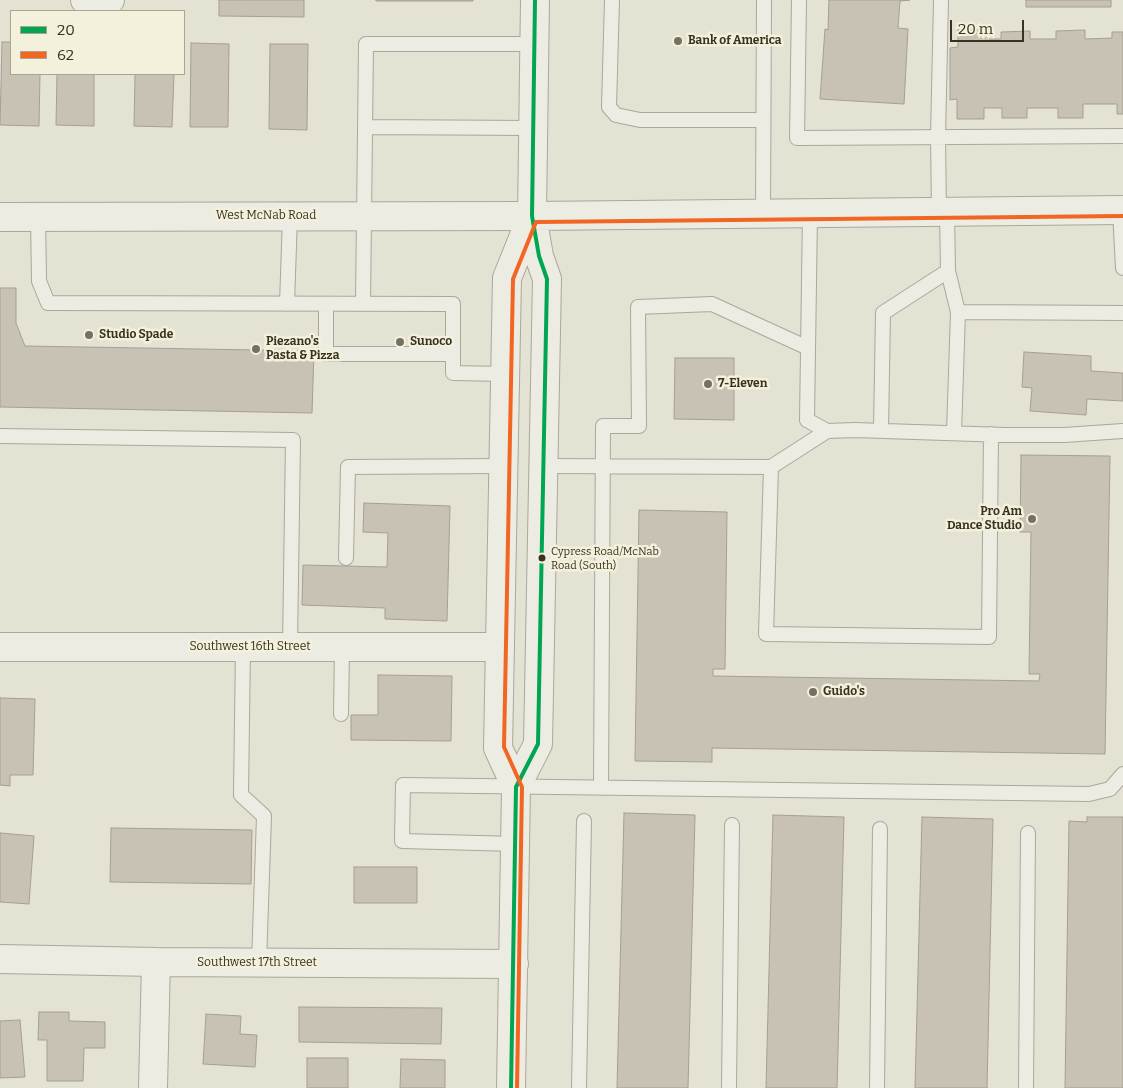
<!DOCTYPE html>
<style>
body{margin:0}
#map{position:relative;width:1123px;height:1088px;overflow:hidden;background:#e4e2d3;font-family:Bitter,serif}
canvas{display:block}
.legend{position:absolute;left:10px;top:10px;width:175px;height:65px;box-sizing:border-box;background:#f3f1db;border:1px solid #a9a591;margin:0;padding:6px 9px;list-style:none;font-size:15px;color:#393223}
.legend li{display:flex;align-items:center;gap:10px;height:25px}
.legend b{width:25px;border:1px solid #a9a591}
.scale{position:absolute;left:950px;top:20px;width:74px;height:22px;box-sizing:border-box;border:2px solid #393223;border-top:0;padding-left:6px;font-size:15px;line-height:18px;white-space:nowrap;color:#393223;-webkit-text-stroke:4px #f3f1db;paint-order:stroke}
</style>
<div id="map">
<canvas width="1123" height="1088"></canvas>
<ul class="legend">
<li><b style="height:6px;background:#00a651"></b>20</li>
<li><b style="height:6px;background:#f26522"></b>62</li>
</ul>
<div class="scale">20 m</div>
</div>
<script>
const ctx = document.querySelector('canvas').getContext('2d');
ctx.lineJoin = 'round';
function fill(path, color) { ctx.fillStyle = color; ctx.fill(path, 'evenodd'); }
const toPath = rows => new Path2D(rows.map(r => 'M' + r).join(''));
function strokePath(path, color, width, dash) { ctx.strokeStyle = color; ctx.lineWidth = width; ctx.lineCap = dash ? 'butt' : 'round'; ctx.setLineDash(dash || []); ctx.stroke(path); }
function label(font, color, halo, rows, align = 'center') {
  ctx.font = font + ' Bitter,serif'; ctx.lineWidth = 5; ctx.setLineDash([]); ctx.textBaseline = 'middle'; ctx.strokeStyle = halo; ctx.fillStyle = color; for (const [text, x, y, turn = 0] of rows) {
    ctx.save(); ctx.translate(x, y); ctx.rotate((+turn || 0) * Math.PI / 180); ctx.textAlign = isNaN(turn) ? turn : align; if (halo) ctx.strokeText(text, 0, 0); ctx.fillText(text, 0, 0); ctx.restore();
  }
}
const building = toPath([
 [219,0,304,0,304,17,219,16,219,0],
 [376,0,473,0,473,1,376,1,376,0],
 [829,0,910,0,900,1,898,28,908,29,904,104,820,99,825,29,828,30,829,0],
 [1026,0,1111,0,1111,7,1026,7,1026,0],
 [958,30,989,30,989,39,1001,39,1001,32,1030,31,1030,39,1056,39,1056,31,1085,30,1085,39,1112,38,1112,32,1123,32,1123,114,1117,114,1117,104,1083,104,1083,118,1058,118,1058,108,1027,108,1027,118,1002,118,1002,108,984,108,984,119,957,119,957,99,950,100,950,48,958,47,958,30],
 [2,42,11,42,11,74,40,74,39,126,0,125,2,42],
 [191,43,229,44,228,127,190,127,191,43],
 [270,44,308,44,307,130,269,129,270,44],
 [57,74,94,74,94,126,56,125,57,74],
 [135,74,174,74,172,127,134,126,135,74],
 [0,288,16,288,16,323,25,346,314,351,312,413,0,407,0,288],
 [1024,352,1091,356,1091,371,1123,373,1123,401,1087,399,1086,415,1030,411,1032,388,1022,387,1024,352],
 [675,358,734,358,734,420,674,419,675,358],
 [1021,455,1110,456,1105,754,712,748,712,762,635,761,639,510,727,512,725,669,713,669,713,676,1039,681,1040,674,1029,674,1031,532,1020,532,1021,455],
 [364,503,450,506,447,621,385,619,385,608,302,605,303,565,387,567,388,533,363,532,364,503],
 [378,675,452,676,451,741,351,740,351,715,378,715,378,675],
 [0,698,35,699,33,775,10,775,10,786,0,785,0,698],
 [624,813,695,815,688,1088,617,1088,624,813],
 [773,815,844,817,837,1088,766,1088,773,815],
 [922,817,993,819,987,1088,915,1088,922,817],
 [1087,817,1123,817,1123,1088,1065,1088,1069,821,1087,822,1087,817],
 [111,828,252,830,251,884,110,882,111,828],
 [0,833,34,836,29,904,0,902,0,833],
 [354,867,417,867,417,903,354,903,354,867],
 [299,1007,442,1008,441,1044,299,1042,299,1007],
 [39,1012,69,1012,69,1021,105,1022,105,1048,84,1048,83,1081,47,1081,47,1040,38,1040,39,1012],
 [206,1014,241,1016,240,1034,257,1035,255,1067,203,1064,206,1014],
 [20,1020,25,1077,0,1078,0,1021,20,1020],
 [307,1058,348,1058,348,1088,307,1088,307,1058],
 [401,1059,445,1060,445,1088,400,1088,401,1059]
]);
fill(building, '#c8c2b4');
strokePath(building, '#a49f92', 1);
const service = toPath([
 [612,0,609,107,616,115,640,120,763,120],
 [799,0,797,138,1123,136],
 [365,127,533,128],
 [1120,210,1123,268],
 [939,211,938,137,941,0],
 [763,213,764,0],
 [810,213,807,420,827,431],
 [38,217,39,281,48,303,453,304,453,373,506,374],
 [948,271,958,312,954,433],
 [287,304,290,216],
 [326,304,326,354,453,354],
 [363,304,366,44,535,44],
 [958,312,1123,313],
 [881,431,883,313,948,271,947,211],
 [0,436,293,440,290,647],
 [543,466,771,467,827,431,855,430,1005,435,1064,435,1123,431],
 [771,467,766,634,989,637,991,434],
 [346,558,348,467,504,466],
 [243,647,241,795,264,816,259,963],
 [341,714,342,647],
 [601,788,603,426,639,426,638,307,712,304,808,348],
 [516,844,402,841,403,785,1089,794,1110,789,1123,774],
 [579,1088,584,821],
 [729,1088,732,825],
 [877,1088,880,829],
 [1026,1088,1028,833]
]);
const minor = toPath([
 [85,0,110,0],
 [0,217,532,216],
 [0,647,500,647],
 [0,959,156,962,514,964],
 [153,1088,156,962]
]);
const tertiary = toPath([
 [532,216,1123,210],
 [516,787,498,748,507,278,532,216],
 [511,1088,516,787,538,744,547,279,539,256,532,216,535,0]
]);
strokePath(service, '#aaa79b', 16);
strokePath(minor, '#aaa79b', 30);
strokePath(tertiary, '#aaa79b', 30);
strokePath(service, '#edece3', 14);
strokePath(minor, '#edece3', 28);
strokePath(tertiary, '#edece3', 28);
strokePath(toPath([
 [511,1088,516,787,538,744,547,279,539,256,532,216,535,0]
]), '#00a651', 4);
strokePath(toPath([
 [517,1088,522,787,504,747,513,279,536,222,1123,216]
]), '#f26522', 4);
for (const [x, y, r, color] of [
 [678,41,5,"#757061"],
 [89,335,5,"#757061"],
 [400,342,5,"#757061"],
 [256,349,5,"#757061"],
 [708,384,5,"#757061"],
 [1032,519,5,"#757061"],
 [542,558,4.5,"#393223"],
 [813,692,5,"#757061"]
]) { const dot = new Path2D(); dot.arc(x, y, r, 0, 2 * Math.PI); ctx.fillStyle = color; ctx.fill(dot); strokePath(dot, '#f3f1db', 2); }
label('11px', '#393223', '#f3f1db', [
 ["Cypress Road/McNab",551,552],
 ["Road (South)",551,566]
], 'left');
label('bold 12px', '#393223', '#f3f1db', [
 ["Bank of America",688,41],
 ["Studio Spade",99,335],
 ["Piezano's",266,342],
 ["Pasta & Pizza",266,356],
 ["Sunoco",410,342],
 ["7-Eleven",718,384],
 ["Pro Am",1022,512,"right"],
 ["Dance Studio",1022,526,"right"],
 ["Guido's",823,692]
], 'left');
label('12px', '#393223', '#f3f1db', [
 ["West McNab Road",266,216],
 ["Southwest 16th Street",250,647],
 ["Southwest 17th Street",257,963]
]);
</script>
